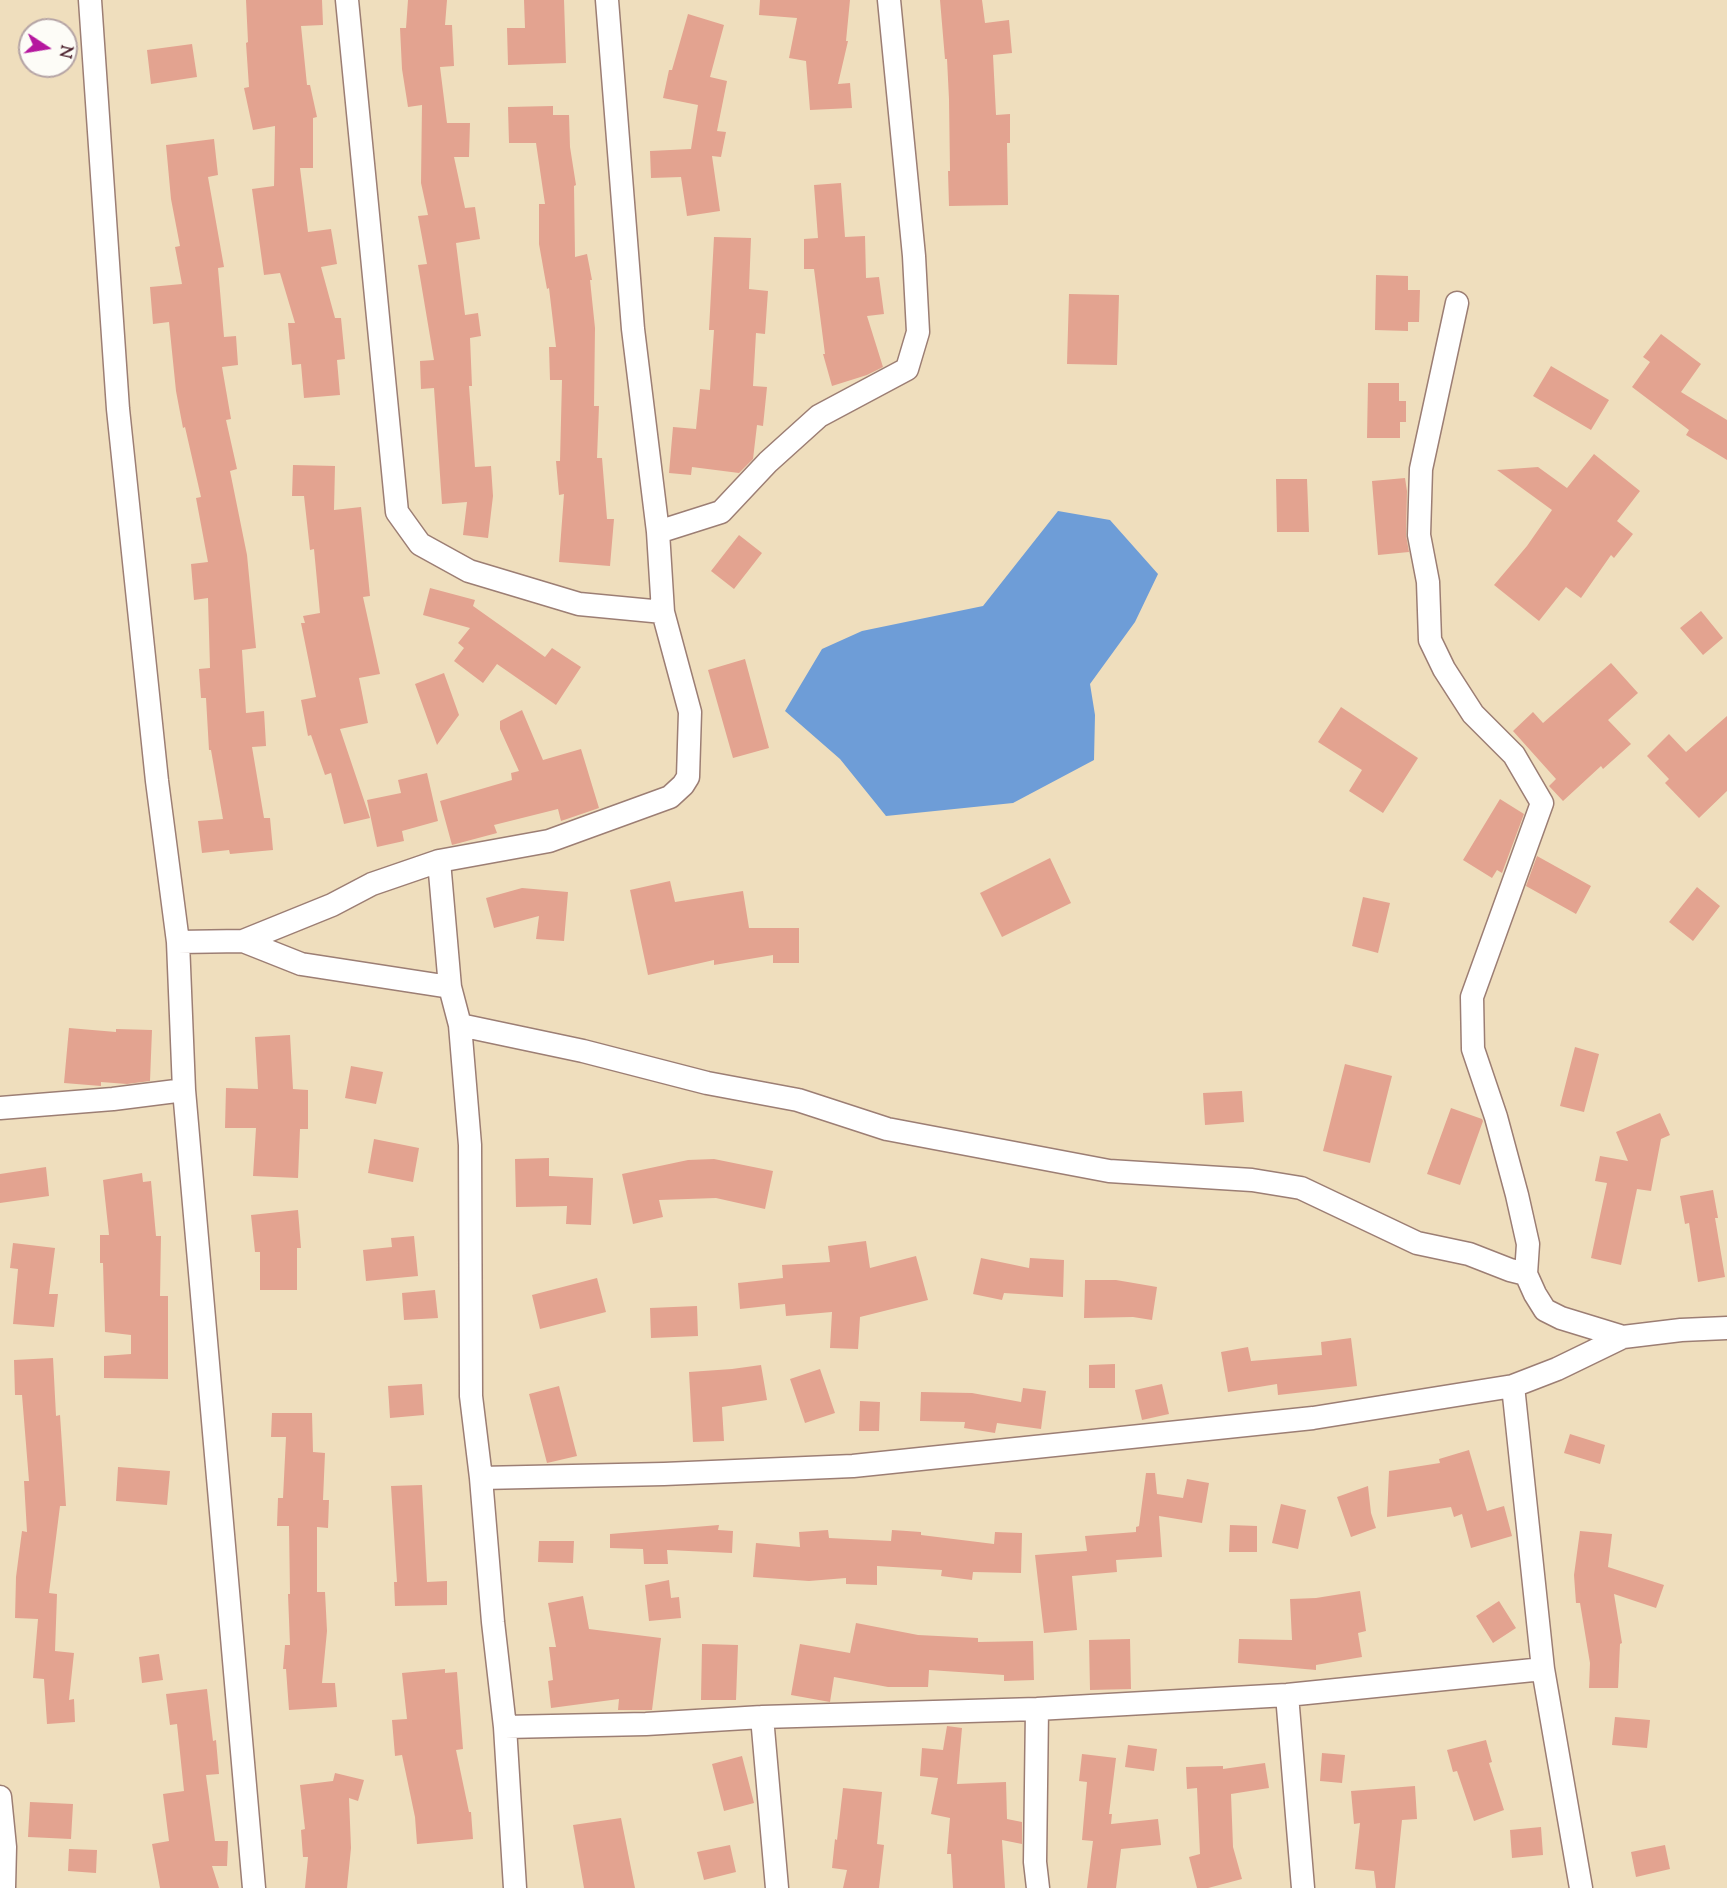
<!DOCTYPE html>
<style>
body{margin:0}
#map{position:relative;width:1727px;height:1888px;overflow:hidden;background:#efdebd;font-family:"Sorts Mill Goudy",serif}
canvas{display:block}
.north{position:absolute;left:18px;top:18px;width:60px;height:60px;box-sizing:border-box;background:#fdfcf7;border:2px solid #b5a4a5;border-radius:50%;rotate:102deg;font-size:16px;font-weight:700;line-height:24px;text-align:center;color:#4a1f2b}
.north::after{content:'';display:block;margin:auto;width:21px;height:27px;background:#b5179e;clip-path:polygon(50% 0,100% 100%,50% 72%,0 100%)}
</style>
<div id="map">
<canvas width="1727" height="1888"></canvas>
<div class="north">N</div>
</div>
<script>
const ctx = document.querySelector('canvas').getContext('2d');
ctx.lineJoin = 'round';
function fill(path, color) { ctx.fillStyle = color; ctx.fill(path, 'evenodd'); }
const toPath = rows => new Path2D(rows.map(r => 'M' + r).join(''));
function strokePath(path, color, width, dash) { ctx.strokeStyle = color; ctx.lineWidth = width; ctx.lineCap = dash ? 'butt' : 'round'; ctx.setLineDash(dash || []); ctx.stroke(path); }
fill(toPath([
 [1058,511,1110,520,1158,574,1135,622,1090,684,1095,715,1094,760,1013,803,886,816,840,759,785,711,822,649,862,631,983,606]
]), '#6e9dd7');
fill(toPath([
 [246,0,322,0,323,25,301,26,307,85,310,85,317,117,313,118,313,168,300,168,308,232,331,229,337,264,321,267,335,318,341,318,345,359,337,360,340,395,304,398,301,364,292,365,288,323,295,323,280,273,264,275,252,189,274,186,275,126,253,130,244,88,249,87,246,43,248,42],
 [408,0,447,0,445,25,452,25,454,66,440,67,447,123,470,123,469,157,454,157,465,208,475,207,480,239,456,243,465,315,478,313,481,336,470,338,472,386,469,386,475,467,491,466,493,496,488,538,463,535,467,502,442,504,434,388,421,389,420,361,434,360,418,265,427,264,418,216,428,215,421,183,422,105,408,107,402,69,400,28,406,28],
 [524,0,564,0,566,63,508,65,507,28,525,28],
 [760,0,850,0,846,41,848,41,838,84,850,83,852,108,810,110,806,61,789,58,797,18,759,15],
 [940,0,982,0,985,23,1009,20,1012,53,993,55,996,115,1010,114,1010,143,1007,143,1008,205,949,206,948,171,950,171,949,99,947,59,945,59],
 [688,14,724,25,710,77,727,81,717,131,726,132,721,157,712,156,720,211,687,216,681,177,651,178,650,151,691,149,698,105,663,98,669,70,672,70],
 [192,44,197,77,151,84,147,50],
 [553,106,553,115,569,115,570,147,576,185,574,186,575,257,587,254,592,280,590,280,595,328,594,406,599,406,597,458,602,458,607,519,614,519,610,566,559,562,564,494,559,495,556,461,560,461,562,380,550,380,549,347,556,347,549,288,547,289,539,244,539,204,545,204,536,143,509,143,508,107],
 [214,139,218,175,208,177,224,267,218,268,224,337,236,336,238,365,222,367,231,419,226,420,237,469,230,471,247,555,256,648,242,650,246,713,264,711,266,746,252,747,264,818,270,818,273,850,230,854,229,850,202,853,198,821,223,819,211,750,209,750,206,698,201,698,199,669,210,668,208,598,194,600,191,564,208,562,196,498,201,497,185,427,183,428,176,391,169,322,153,324,150,287,182,284,175,247,180,246,171,199,166,145],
 [841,183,845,237,865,236,866,278,879,277,884,314,867,316,883,367,867,375,832,386,823,354,825,354,814,269,804,269,804,239,818,238,814,185],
 [714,237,751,238,749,289,768,291,765,334,756,333,753,386,767,387,763,426,757,425,753,459,739,473,692,467,691,475,669,473,673,427,696,429,700,389,710,390,714,330,709,330],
 [1376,275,1408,276,1408,290,1420,290,1419,322,1408,322,1408,331,1375,330],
 [1069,294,1119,295,1117,365,1067,364],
 [1661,334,1701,364,1681,392,1727,420,1727,460,1686,435,1689,430,1632,387,1650,362,1643,357],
 [1551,366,1609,400,1591,430,1533,396],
 [1368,383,1399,383,1399,401,1406,401,1406,422,1400,422,1400,438,1367,438],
 [1594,454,1640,491,1617,521,1633,534,1614,558,1611,555,1581,598,1566,587,1539,621,1494,585,1527,546,1552,510,1497,470,1538,467,1567,488],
 [293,465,335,466,334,510,361,507,370,596,363,597,380,674,359,678,368,723,340,729,370,818,344,824,331,773,325,775,311,735,308,736,301,700,316,697,301,623,305,623,303,616,320,613,314,549,310,550,304,496,292,496],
 [1405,478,1407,491,1406,535,1409,552,1378,555,1372,481],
 [1276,479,1307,479,1309,532,1277,532],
 [739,535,762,553,734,589,711,571],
 [430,588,475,600,473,606,545,657,552,648,581,667,556,705,497,664,483,683,454,661,464,648,458,643,470,628,423,615],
 [1701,611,1723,638,1703,655,1680,628],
 [745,659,769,748,733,758,708,670],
 [1611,663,1638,693,1608,720,1631,744,1603,769,1601,766,1563,801,1549,786,1556,779,1513,731,1533,712,1543,723],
 [444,673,459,715,437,745,415,684],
 [1341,707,1418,758,1383,813,1349,791,1362,770,1318,742],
 [522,710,543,760,581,749,599,808,561,821,558,809,494,825,497,833,452,845,440,801,512,780,511,773,519,771,500,729,500,721],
 [1727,716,1727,791,1699,818,1665,783,1669,779,1647,756,1669,734,1686,752],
 [427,773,438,821,402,831,404,841,377,847,367,800,401,793,398,780],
 [1500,799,1524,814,1502,873,1497,870,1492,878,1463,860],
 [1537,856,1591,886,1576,914,1526,886],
 [1050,858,1071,903,1002,937,980,893],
 [670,881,675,902,743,891,749,928,799,928,799,963,773,963,773,955,714,965,714,960,648,975,630,890],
 [1697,887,1720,906,1693,941,1669,922],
 [522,888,568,892,564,941,536,939,539,916,494,928,486,898],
 [1363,897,1390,903,1378,953,1352,946],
 [69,1028,116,1032,116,1029,152,1030,150,1081,127,1084,101,1082,101,1086,64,1083],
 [290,1035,293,1089,308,1090,308,1129,300,1129,298,1178,253,1176,256,1128,225,1128,226,1088,258,1089,255,1037],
 [1575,1047,1599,1054,1584,1112,1560,1106],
 [1345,1064,1392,1076,1370,1163,1323,1151],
 [351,1066,383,1072,376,1104,345,1098],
 [1242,1091,1244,1122,1205,1125,1203,1093],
 [1451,1108,1482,1119,1483,1121,1460,1185,1427,1174],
 [1660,1113,1670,1135,1661,1139,1651,1191,1637,1189,1621,1265,1591,1258,1607,1183,1595,1181,1600,1156,1628,1161,1616,1132],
 [374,1139,419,1148,413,1182,368,1173],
 [549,1158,549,1176,593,1178,591,1225,566,1224,567,1206,516,1207,515,1159],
 [714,1159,773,1171,765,1209,716,1198,659,1200,663,1217,633,1224,622,1174,688,1160],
 [46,1167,49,1196,0,1203,0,1174],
 [142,1173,143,1182,151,1181,156,1236,161,1236,160,1296,168,1296,168,1379,104,1378,104,1356,131,1354,131,1335,105,1332,103,1263,100,1263,100,1235,109,1235,103,1180],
 [1713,1190,1718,1218,1715,1218,1725,1277,1698,1282,1689,1223,1685,1224,1680,1196],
 [298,1210,301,1248,297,1248,297,1290,260,1290,260,1252,255,1252,251,1215],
 [414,1236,418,1276,366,1281,363,1250,392,1247,391,1238],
 [866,1241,870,1268,916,1256,928,1300,860,1317,858,1349,830,1348,832,1312,786,1316,785,1304,740,1309,738,1283,783,1278,782,1265,830,1262,828,1246],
 [13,1243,55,1248,49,1294,58,1294,54,1327,13,1324,18,1269,10,1268],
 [981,1258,1029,1268,1030,1258,1064,1260,1063,1297,1004,1293,1002,1300,973,1294],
 [597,1278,606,1312,540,1329,532,1295],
 [1085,1280,1116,1280,1157,1287,1152,1320,1133,1317,1084,1318],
 [435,1290,438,1318,404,1320,402,1293],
 [697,1306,698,1336,651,1338,650,1308],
 [1351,1338,1357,1386,1278,1395,1277,1384,1228,1392,1221,1352,1248,1347,1251,1361,1322,1355,1321,1342],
 [53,1358,56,1416,60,1415,66,1506,60,1506,49,1593,57,1594,55,1651,74,1653,69,1700,74,1699,75,1722,47,1724,44,1679,33,1678,38,1619,15,1618,16,1577,22,1531,27,1532,24,1481,29,1481,22,1395,15,1395,14,1360],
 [1115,1364,1115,1388,1089,1388,1089,1365],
 [761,1365,767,1400,722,1407,724,1441,693,1442,689,1372,732,1369],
 [820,1369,835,1413,805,1423,790,1379],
 [422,1384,424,1415,390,1418,388,1386],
 [1162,1384,1169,1414,1142,1420,1135,1390],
 [559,1386,577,1456,547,1463,529,1394],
 [1023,1388,1046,1391,1041,1429,997,1423,995,1433,964,1428,965,1422,920,1421,921,1392,972,1393,1021,1402],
 [860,1401,880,1402,879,1431,859,1431],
 [272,1413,312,1413,313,1452,325,1453,323,1500,329,1500,328,1528,317,1527,317,1592,325,1592,327,1631,322,1683,335,1683,337,1707,289,1710,286,1669,283,1669,285,1645,290,1645,288,1594,290,1594,289,1526,277,1526,278,1498,283,1498,286,1437,271,1437],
 [1570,1434,1605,1445,1600,1464,1564,1453],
 [1469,1450,1487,1511,1504,1506,1512,1536,1471,1548,1462,1514,1454,1517,1451,1507,1387,1517,1389,1471,1440,1463,1439,1459],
 [118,1467,170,1471,167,1505,116,1501],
 [1146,1473,1155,1473,1157,1494,1183,1498,1187,1479,1209,1483,1202,1523,1159,1516,1162,1557,1116,1560,1117,1572,1072,1576,1077,1630,1044,1633,1035,1555,1087,1551,1085,1536,1136,1532,1136,1527,1139,1526],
 [422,1485,427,1582,447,1581,447,1605,395,1606,394,1582,397,1582,391,1486],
 [1368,1486,1371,1513,1376,1528,1351,1537,1337,1497],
 [1281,1504,1306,1510,1298,1549,1272,1543],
 [719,1525,718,1530,733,1531,732,1553,667,1550,668,1564,644,1564,643,1549,610,1548,610,1534],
 [1230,1525,1257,1526,1257,1552,1229,1552],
 [828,1530,829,1538,891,1541,892,1530,921,1532,921,1535,994,1544,995,1532,1022,1533,1021,1573,973,1572,972,1580,941,1576,942,1570,877,1566,877,1585,846,1584,846,1578,809,1581,753,1577,756,1543,800,1547,799,1532],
 [1580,1531,1612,1534,1608,1567,1664,1585,1656,1608,1614,1594,1622,1643,1620,1644,1618,1688,1589,1688,1590,1663,1580,1603,1576,1603,1574,1575],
 [539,1541,574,1541,573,1563,538,1562],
 [669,1580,671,1598,679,1597,681,1618,649,1621,645,1585],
 [1360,1591,1366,1631,1358,1633,1362,1657,1316,1665,1316,1670,1238,1663,1239,1639,1292,1640,1290,1599,1316,1598],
 [583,1596,589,1629,661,1638,652,1710,618,1710,619,1699,551,1708,548,1681,553,1680,549,1647,556,1647,548,1603],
 [1499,1601,1516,1628,1493,1643,1476,1616],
 [856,1623,918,1635,978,1638,978,1642,1033,1641,1034,1680,1004,1681,1004,1675,929,1670,928,1687,888,1687,834,1677,830,1702,791,1695,800,1644,850,1653],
 [1130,1639,1131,1689,1090,1690,1089,1640],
 [702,1644,738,1645,736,1700,701,1700],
 [159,1654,163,1680,142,1683,139,1657],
 [445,1669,445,1673,457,1672,463,1749,456,1750,469,1812,471,1812,473,1839,417,1844,415,1817,402,1755,395,1756,392,1720,407,1719,402,1673],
 [207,1689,213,1741,216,1740,219,1774,206,1775,215,1841,228,1841,227,1866,212,1866,219,1888,160,1888,152,1844,169,1841,163,1794,184,1791,177,1724,170,1725,166,1694],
 [1615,1717,1650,1720,1647,1748,1612,1745],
 [947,1726,962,1728,957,1784,1006,1782,1007,1819,1022,1822,1022,1844,1002,1840,1005,1888,953,1888,951,1854,947,1854,950,1818,931,1814,938,1778,920,1776,922,1748,943,1750],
 [1486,1740,1492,1762,1489,1763,1504,1810,1474,1821,1457,1771,1453,1772,1447,1750],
 [1128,1745,1157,1749,1154,1771,1125,1767],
 [1322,1753,1345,1755,1342,1783,1320,1781],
 [1082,1754,1116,1758,1109,1814,1112,1814,1111,1824,1158,1819,1161,1845,1121,1849,1116,1888,1087,1888,1093,1841,1082,1840,1087,1782,1079,1781],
 [742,1756,754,1803,724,1811,712,1764],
 [1265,1763,1269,1788,1231,1794,1233,1847,1242,1879,1208,1888,1197,1888,1189,1857,1200,1854,1197,1788,1187,1789,1186,1767,1223,1766,1223,1769],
 [335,1773,364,1780,358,1801,349,1798,351,1848,347,1888,305,1888,308,1857,303,1857,301,1830,305,1829,300,1785,333,1781],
 [1415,1786,1417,1819,1402,1820,1395,1888,1376,1888,1374,1871,1355,1869,1360,1823,1354,1824,1351,1791],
 [843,1788,882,1792,877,1844,884,1845,879,1888,843,1888,847,1870,832,1868,835,1839,837,1840],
 [30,1802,73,1804,71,1839,28,1837],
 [621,1818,635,1888,584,1888,573,1825],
 [1541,1827,1543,1855,1512,1858,1510,1830],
 [730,1845,736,1872,704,1880,697,1852],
 [1665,1845,1670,1869,1636,1877,1631,1852],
 [69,1849,97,1850,96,1873,68,1871]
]), '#e3a390');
const minor = toPath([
 [90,0,118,409,157,781,178,942,184,1090,254,1888],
 [607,0,633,329,658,532,663,612],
 [1457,303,1421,469,1419,535,1428,582,1430,640,1444,669,1473,714,1514,755,1542,803,1472,997,1473,1049,1496,1117,1517,1195,1528,1244,1526,1274],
 [658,532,721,512,768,462,819,416,907,369,918,332,914,256,889,0],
 [439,861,450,987],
 [243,941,332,905,372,884,439,861,549,841,670,797,683,785,688,777,690,712,663,612,579,604,469,571,420,544,397,512,347,0],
 [178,942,243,941,301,964,450,987,460,1025,470,1145,471,1396,481,1478,493,1622,505,1727,515,1888],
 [460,1025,583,1051,707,1083,798,1100,887,1129,1109,1171,1252,1180,1301,1188,1417,1243,1469,1254,1510,1270,1526,1274,1535,1294,1545,1310,1561,1318,1623,1337],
 [0,1108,113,1099,184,1090],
 [1513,1386,1543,1669,1581,1888],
 [481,1478,664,1474,853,1466,1313,1418,1513,1386,1557,1369,1623,1337,1681,1330,1727,1328],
 [1287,1695,1303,1888],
 [1037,1709,1035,1862,1038,1888],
 [762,1717,777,1888],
 [505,1727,646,1724,762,1717,1037,1709,1287,1695,1543,1669],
 [0,1797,5,1847,4,1888]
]);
strokePath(minor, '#9c7e74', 25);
strokePath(minor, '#fff', 22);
</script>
